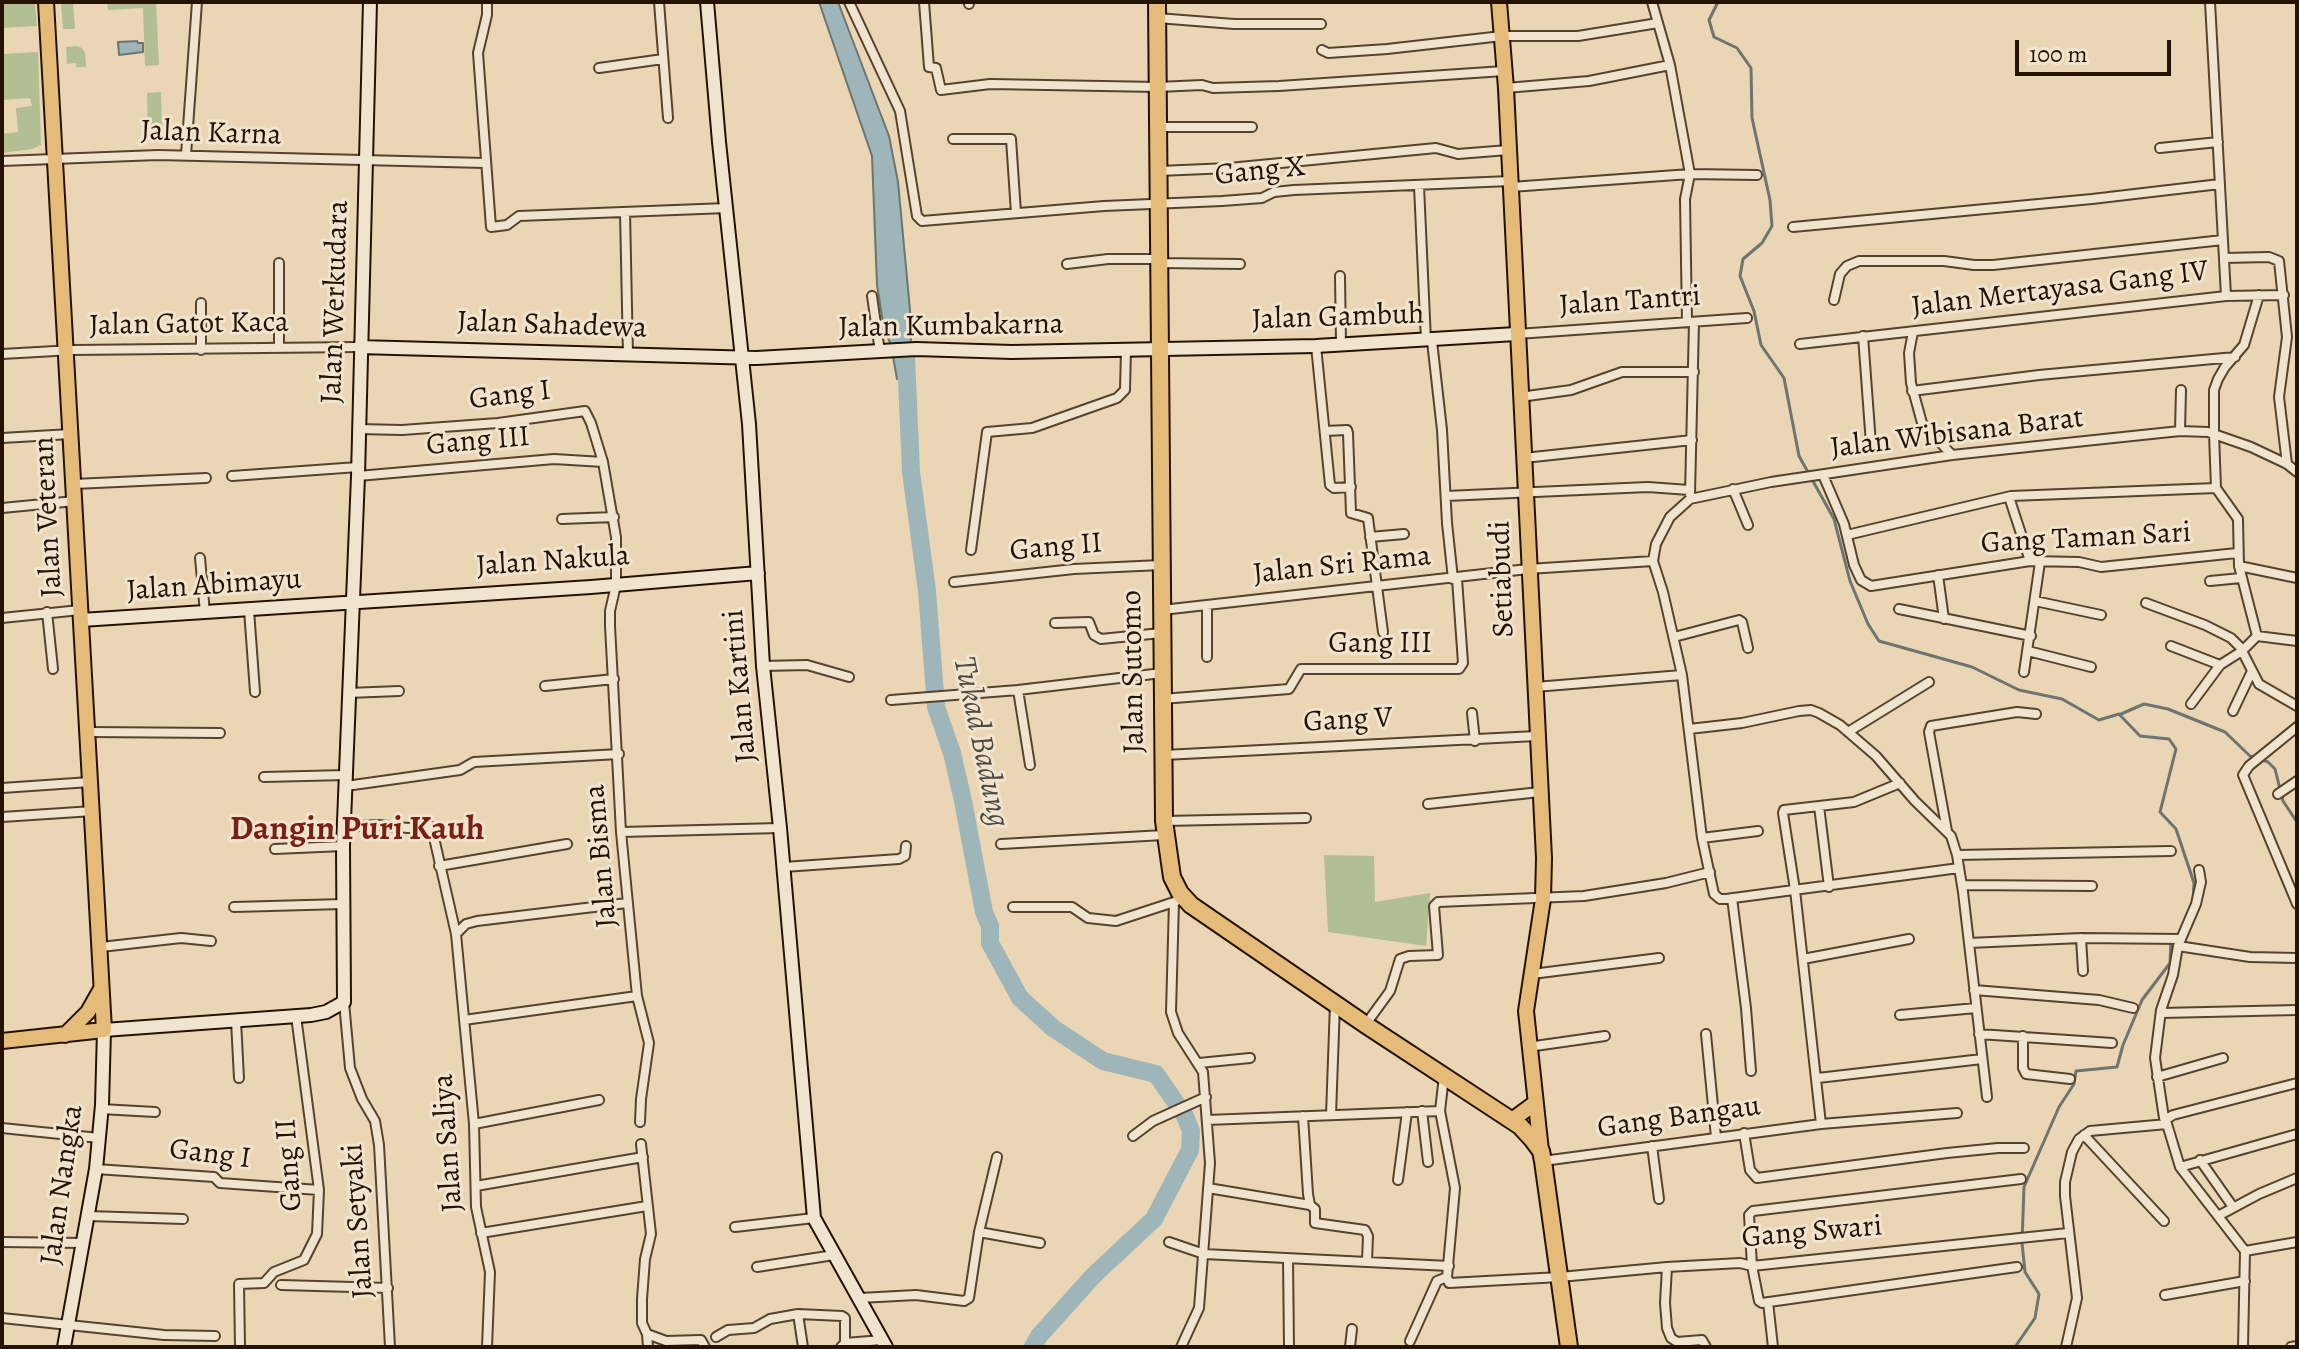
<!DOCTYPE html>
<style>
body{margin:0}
#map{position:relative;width:2299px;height:1349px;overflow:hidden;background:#ead6b4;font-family:Alegreya,serif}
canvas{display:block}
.frame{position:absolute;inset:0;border:4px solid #251200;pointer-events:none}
.scale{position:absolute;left:2015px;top:40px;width:156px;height:36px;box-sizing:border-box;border:4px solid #251200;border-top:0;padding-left:10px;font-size:24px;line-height:28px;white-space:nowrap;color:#251200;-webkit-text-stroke:6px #f1e4ce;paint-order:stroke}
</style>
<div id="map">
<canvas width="2299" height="1349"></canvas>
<div class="frame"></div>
<div class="scale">100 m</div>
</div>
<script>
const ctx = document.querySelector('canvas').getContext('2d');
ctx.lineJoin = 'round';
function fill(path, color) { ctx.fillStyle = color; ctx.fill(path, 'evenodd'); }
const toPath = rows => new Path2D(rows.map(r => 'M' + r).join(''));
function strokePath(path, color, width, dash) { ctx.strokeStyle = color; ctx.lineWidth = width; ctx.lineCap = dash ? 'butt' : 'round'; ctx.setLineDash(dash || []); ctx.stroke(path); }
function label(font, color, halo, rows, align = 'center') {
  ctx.font = font + ' Alegreya,serif'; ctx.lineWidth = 6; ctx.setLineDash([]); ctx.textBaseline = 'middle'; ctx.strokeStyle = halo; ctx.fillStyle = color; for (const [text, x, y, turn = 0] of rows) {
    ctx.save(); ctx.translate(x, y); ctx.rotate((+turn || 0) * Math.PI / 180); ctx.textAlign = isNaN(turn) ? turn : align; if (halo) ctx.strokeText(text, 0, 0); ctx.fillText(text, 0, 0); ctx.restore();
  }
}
fill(toPath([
 [2,2,35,2,37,26,2,28],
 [61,2,73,2,75,29,63,29],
 [107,2,156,2,159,65,145,66,143,8,108,10],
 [77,46,82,48,85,53,86,67,76,67,76,63,67,64,66,47],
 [38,52,41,145,32,149,2,153,2,134,18,132,16,108,32,106,30,98,2,100,2,54],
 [161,92,162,128,148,129,147,93],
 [1324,855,1374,856,1375,902,1430,893,1426,946,1328,932]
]), '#b1bf92');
const water = toPath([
 [819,2,838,2,889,136,898,182,910,310,912,380,897,379,891,345,884,329,877,285,872,156,819,2],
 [137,41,138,43,143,43,143,52,119,55,118,42,137,41]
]);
fill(water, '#9eb6b9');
strokePath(water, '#6e746f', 2);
strokePath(toPath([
 [1718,2,1709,20,1714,37,1737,48,1751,68,1752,118,1770,200,1772,226,1762,243,1743,259,1740,276,1754,311,1761,345,1784,378,1799,456,1834,519,1850,581,1868,624,1879,641,1972,667,2019,690,2062,699,2099,720,2119,714,2140,736,2169,739,2176,749,2160,812,2176,829,2194,883,2193,901],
 [2121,714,2144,704,2168,709,2225,732,2250,756,2268,762,2275,769,2283,801,2297,822],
 [2015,1347,2035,1318,2039,1294,2025,1272,2022,1243,2024,1187,2059,1107,2074,1084,2076,1071,2117,1067,2123,1045,2142,1000,2170,963,2171,941]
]), '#6e746f', 3);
strokePath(toPath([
 [906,357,911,472,927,591,936,707,952,753,963,801,984,912,990,926,990,943,1020,998,1053,1028,1103,1061,1156,1074,1185,1116,1191,1131,1190,1150,1154,1219,1094,1275,1039,1336,1033,1347]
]), '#9eb6b9', 18);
const street = toPath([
 [487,2,487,15,478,53,491,227,507,225,519,216,727,208],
 [659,2,668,118],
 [849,2,900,111,917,216,922,221,1104,206,1222,201,1262,198,1274,192,1294,190,1510,181],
 [924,2,929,67,936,68,941,90,990,84,1158,87,1202,85,1213,88,1279,86,1504,71],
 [1652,2,1670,65,1690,174,1757,175],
 [2210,2,2226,296],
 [969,4,969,2],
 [1157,18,1234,24,1321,24],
 [1322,50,1328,53,1387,49,1502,36,1578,36,1658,23],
 [599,68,663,59],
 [1506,88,1589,81,1670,65],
 [1158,127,1252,127],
 [953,139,1011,139,1016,213],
 [2160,148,2218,142],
 [186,155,197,2],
 [2,161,158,155,485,163],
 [1159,171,1229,168,1436,148,1458,154,1508,150],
 [1419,186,1426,341],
 [1511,187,1690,174,1685,199,1687,322],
 [625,212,628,355],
 [1793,227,2092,199,2220,184],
 [2224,258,2269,257,2279,261,2287,337,2279,397,2287,464],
 [1160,263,1240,264],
 [1067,264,1108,259,1159,259],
 [1340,276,1341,344],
 [872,296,880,352],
 [1834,300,1840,274,1847,266,1859,261,1944,261,1974,265,1993,265,2223,240],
 [1913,332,1909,353,1911,383,1922,423,1952,455],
 [1517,334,1747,318],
 [1863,336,1871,444],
 [1432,341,1442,430,1447,523,1453,579],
 [1800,344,2226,296,2284,295],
 [1316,346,1330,485,1334,488,1351,487],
 [279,348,279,263],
 [201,350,201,303],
 [2,354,73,350,359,347],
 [1912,391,2039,375,2235,357],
 [1520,397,1571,390,1622,372,1694,372],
 [358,429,402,430,498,423,585,411,591,423,603,462,616,537,616,585,610,611,610,626,621,832,637,996,649,1043,641,1099,640,1122],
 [1325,431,1347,430,1348,433,1351,513,1368,518,1383,632],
 [2180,431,2181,390],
 [2,438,71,434],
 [1524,458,1692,440],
 [1823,475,1844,524,1854,565,1861,580,1871,586,2030,561,2079,562,2101,567,2237,553],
 [232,476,358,467],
 [358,476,554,459,603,462],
 [74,484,206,478],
 [1733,489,1748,525],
 [1690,494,1694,322],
 [1446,496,1648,487,1689,490],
 [2009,497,2030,561],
 [2,508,75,501],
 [562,519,614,517],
 [1847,535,2011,496,2216,488],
 [1370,537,1404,534],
 [971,550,987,432,1032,428,1117,398,1125,390,1126,349],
 [200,558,205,613],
 [2239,566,2297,578],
 [1938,575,1944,619],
 [2210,581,2241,578],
 [954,582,1074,569,1161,565],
 [2035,601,2101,615],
 [2146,603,2205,625,2231,638,2240,647,2259,684,2297,706],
 [1207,605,1207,657],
 [1899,609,2031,636],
 [249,610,255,692],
 [1162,610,1528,569,1653,561],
 [47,612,53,669],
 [2,618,80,610],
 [1055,623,1089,622,1094,635,1101,639,1161,633],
 [2257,636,2297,641],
 [1674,637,1739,620,1742,622,1748,648],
 [2171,646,2220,665],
 [2028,651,2091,667],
 [763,666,807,665,849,677],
 [2024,672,2040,562],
 [545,686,614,679],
 [1535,687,1682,675],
 [1018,690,1030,765],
 [348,693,399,691],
 [1162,699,1289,689,1301,669,1459,669,1463,663,1457,579],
 [891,700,1018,690,1162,673],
 [2191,704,2220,665,2242,651,2257,636,2239,566,2238,519,2216,488,2214,434,2214,390,2218,379,2225,367,2244,345,2259,295],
 [2233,711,2252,671],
 [1472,713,1475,741],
 [2297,727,2249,766,2243,775,2297,904],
 [1689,729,1742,723,1799,711,1811,710,1819,713,1840,725,1876,756,1915,801,1951,836,1957,855,1963,892,1987,1097],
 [88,732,220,733],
 [1848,732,1929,682],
 [1164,755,1536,736],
 [264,777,346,775],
 [346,786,460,770,474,762,619,754],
 [2,788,90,782],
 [2278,794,2297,781],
 [1428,804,1540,792],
 [1819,806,1829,887],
 [2,817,93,811],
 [1165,821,1306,818],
 [344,827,378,825,408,828,429,825,432,829,456,934,474,1124,476,1207,490,1272,487,1347],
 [1947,831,1929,732,1931,726,2017,712,2036,714],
 [621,832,780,828],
 [1702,838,1758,831],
 [1001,844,1164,835],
 [275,849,343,846],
 [1957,855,2171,851],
 [439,866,567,844],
 [784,867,899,859,905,856,906,846],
 [1959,868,1726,899,1720,899,1714,894,1702,838,1682,675,1663,592,1653,561,1656,544,1670,517,1690,499,1771,482,1952,455,2180,431,2208,432,2251,447,2287,464,2297,472],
 [1962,885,2092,886],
 [1732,898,1746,1008,1751,1071],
 [234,907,343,904],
 [1013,907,1072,907,1088,918,1116,921,1174,902],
 [456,934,466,924,477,921,627,903],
 [2081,938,2083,971],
 [1969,943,2081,938,2181,939],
 [2178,946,2250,957,2297,958],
 [101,947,181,938,211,941],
 [1803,959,1909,939],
 [1532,974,1659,958],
 [1974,990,2099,1000,2133,1008],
 [344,1002,350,1068,362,1099,375,1121,379,1145,390,1347],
 [2161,1013,2297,1010],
 [1900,1015,1976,1008],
 [464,1020,637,996],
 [236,1021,239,1078],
 [1366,1024,1390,991,1400,959,1409,956,1438,955,1434,906,1438,902,1584,896,1666,883,1710,872],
 [1706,1034,1716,1137],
 [1979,1034,2112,1043],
 [2023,1036,2023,1068,2026,1074,2070,1079],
 [1528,1047,1605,1036],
 [1199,1063,1250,1058],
 [1444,1076,1440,1111,1455,1188,1447,1277,1449,1283,1560,1277,1667,1267,1740,1263,1752,1266,2068,1233],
 [2157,1077,2223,1058],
 [1818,1078,1982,1059],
 [101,1109,155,1112],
 [1422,1111,1428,1162],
 [1331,1115,1335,1004],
 [1303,1116,1308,1194,1310,1205,1315,1209,1315,1223,1365,1230,1368,1236,1367,1262],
 [2164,1118,2155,1058,2161,1010,2173,975,2178,946,2196,904,2201,882,2199,870],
 [1207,1120,1440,1111],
 [2165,1120,2173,1115,2297,1083],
 [474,1124,599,1100],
 [1821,1124,1795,890,1783,813,1784,810,1854,802,1900,783],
 [2167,1124,2180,1167,2245,1251],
 [2,1128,99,1138],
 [1744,1133,1750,1170,1757,1178,1947,1153,1998,1148,2024,1148],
 [2084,1135,2164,1221],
 [1133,1136,1153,1121,1206,1097],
 [641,1144,651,1234,645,1259,642,1299,642,1323,647,1334,648,1347],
 [1652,1146,1659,1199],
 [2200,1160,2233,1207],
 [1543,1161,1821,1124,1957,1113],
 [2180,1167,2297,1134],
 [96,1169,214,1177,220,1183,319,1190],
 [1398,1180,1407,1112],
 [476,1186,643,1157],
 [1208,1188,1310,1205],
 [88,1216,183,1219],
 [2218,1216,2259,1194,2297,1178],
 [735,1227,814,1218],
 [979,1232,997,1157],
 [481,1233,647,1206],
 [2,1242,83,1243],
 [1169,1242,1204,1254,1449,1266],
 [2245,1251,2297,1242],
 [1288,1259,1289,1347],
 [757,1267,834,1255],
 [1667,1267,1665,1303,1667,1328,1671,1338,1677,1342,1702,1340,1706,1347],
 [2017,1267,1762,1303,1759,1301,1752,1266,1749,1215,1753,1211,2021,1179],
 [281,1285,388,1288],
 [2165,1295,2245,1281],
 [860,1298,916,1295,964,1301,969,1298,979,1232,1040,1243],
 [1768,1302,1773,1347],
 [798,1314,803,1347],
 [2,1318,164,1335,215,1336],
 [647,1334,666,1341,701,1340,705,1347],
 [716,1337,728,1330,754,1328,770,1319,798,1314,842,1316,845,1318,845,1343],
 [1410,1341,1437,1281,1447,1277],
 [240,1347,239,1284,264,1283,274,1272,304,1260,317,1234,319,1190,296,1016],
 [841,1347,845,1343,882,1340],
 [1181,1347,1199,1308,1210,1163,1203,1072,1178,1033,1171,1012,1174,902,1184,898],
 [1350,1347,1352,1329],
 [2066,1347,2077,1298,2065,1196,2065,1182,2072,1152,2079,1139,2090,1131,2167,1124],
 [2243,1347,2245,1251],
 [2291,1347,2297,1346]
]);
const secondary = toPath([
 [707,2,719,142,749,424,763,666,780,828,814,1218,886,1347],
 [359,347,757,358,916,349,1012,352,1316,346,1516,334],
 [81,620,591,587,758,573],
 [64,1347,96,1169,102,1105,104,1030,311,1015,326,1012,344,1002,343,846,358,476,370,2]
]);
const primary = toPath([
 [1499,2,1506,88,1544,858,1543,899,1526,1011,1541,1151],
 [65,1035,88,1012,101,989],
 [2,1041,104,1030,46,2],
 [1512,1120,1535,1103]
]);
const highway = toPath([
 [1157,2,1164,821,1172,877,1180,893,1191,905,1366,1025,1520,1126,1532,1139,1541,1151,1543,1161,1569,1347]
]);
strokePath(street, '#56432d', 12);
strokePath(secondary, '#251200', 16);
strokePath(primary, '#251200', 18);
strokePath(highway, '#251200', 20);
strokePath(street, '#f1e4ce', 8);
strokePath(secondary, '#f1e4ce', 12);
strokePath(primary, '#e5bb7a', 14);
strokePath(highway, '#e5bb7a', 16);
label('30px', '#251200', '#f1e4ce', [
 ["Jalan Karna",211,134,2],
 ["Gang X",1260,172,-6],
 ["Jalan Mertayasa Gang IV",2060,290,-7],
 ["Jalan Werkudara",336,302,-88],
 ["Jalan Tantri",1630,302,-4],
 ["Jalan Gambuh",1338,318,-2],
 ["Jalan Gatot Kaca",189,325,-1],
 ["Jalan Sahadewa",552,326,2],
 ["Jalan Kumbakarna",951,327,-1],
 ["Gang I",510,396,-7],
 ["Jalan Wibisana Barat",1957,434,-7],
 ["Gang III",478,442,-5],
 ["Jalan Veteran",49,517,-93],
 ["Gang Taman Sari",2086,539,-3],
 ["Gang II",1056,548,-5],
 ["Jalan Nakula",553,562,-4],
 ["Jalan Sri Rama",1342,566,-6],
 ["Setiabudi",1503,579,-92],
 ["Jalan Abimayu",214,586,-4],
 ["Gang III",1380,645],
 ["Jalan Sutomo",1134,672,-91],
 ["Jalan Kartini",741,686,-95],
 ["Gang V",1348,721,-3],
 ["Jalan Bisma",602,856,-95],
 ["Gang Bangau",1679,1118,-8],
 ["Jalan Saliya",449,1143,-94],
 ["Gang I",210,1155,7],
 ["Gang II",290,1165,-94],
 ["Jalan Nangka",63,1185,-82],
 ["Jalan Setyaki",359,1221,-94],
 ["Gang Swari",1812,1233,-5]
]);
label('italic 32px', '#4f4b41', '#f1e4ce', [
 ["Tukad Badung",980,742,78]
]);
label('bold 34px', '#7a1f14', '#f1e4ce', [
 ["Dangin Puri Kauh",357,831]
]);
</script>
